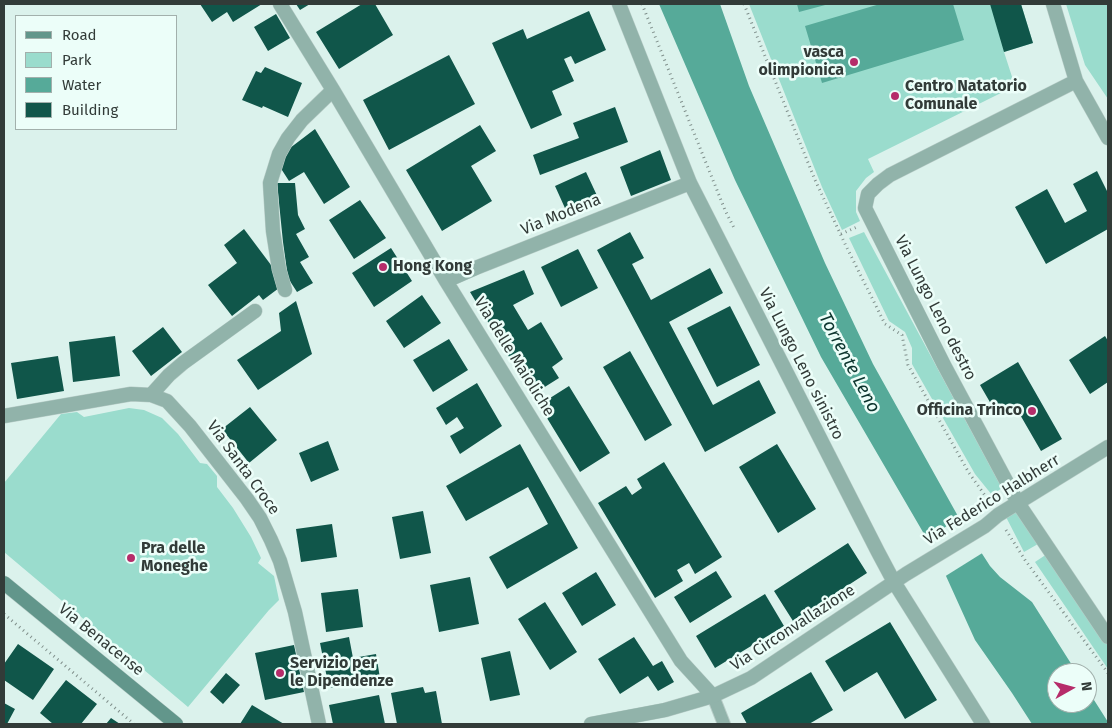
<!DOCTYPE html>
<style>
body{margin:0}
#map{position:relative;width:1112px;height:728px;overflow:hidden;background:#dbf2ec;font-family:"Fira Sans",sans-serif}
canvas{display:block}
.frame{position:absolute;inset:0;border:5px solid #323b38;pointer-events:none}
.legend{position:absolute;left:15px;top:15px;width:162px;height:115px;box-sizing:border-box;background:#ecfef9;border:1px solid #a2b0ac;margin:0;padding:6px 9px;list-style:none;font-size:15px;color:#323b38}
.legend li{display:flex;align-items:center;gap:10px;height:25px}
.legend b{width:25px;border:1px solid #a2b0ac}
.north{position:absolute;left:1047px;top:663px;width:50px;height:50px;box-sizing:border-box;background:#ecfef9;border:1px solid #a2b0ac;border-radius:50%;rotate:83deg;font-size:14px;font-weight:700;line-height:20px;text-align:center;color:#323b38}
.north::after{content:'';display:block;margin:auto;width:18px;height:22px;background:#b62c6a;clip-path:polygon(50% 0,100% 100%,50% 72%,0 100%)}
</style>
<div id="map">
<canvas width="1112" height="728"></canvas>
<div class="frame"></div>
<ul class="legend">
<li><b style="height:6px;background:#62968b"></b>Road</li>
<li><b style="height:14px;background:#9adccd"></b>Park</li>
<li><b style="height:14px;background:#56aa99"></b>Water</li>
<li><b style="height:14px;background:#10564a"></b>Building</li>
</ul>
<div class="north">N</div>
</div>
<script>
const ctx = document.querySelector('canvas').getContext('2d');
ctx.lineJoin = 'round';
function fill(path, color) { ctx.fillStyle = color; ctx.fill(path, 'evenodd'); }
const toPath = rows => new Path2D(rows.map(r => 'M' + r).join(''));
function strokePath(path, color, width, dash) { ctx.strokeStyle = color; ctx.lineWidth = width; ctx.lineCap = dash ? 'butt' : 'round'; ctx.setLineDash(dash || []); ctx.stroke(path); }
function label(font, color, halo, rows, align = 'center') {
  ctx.font = font + ' "Fira Sans",sans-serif'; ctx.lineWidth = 5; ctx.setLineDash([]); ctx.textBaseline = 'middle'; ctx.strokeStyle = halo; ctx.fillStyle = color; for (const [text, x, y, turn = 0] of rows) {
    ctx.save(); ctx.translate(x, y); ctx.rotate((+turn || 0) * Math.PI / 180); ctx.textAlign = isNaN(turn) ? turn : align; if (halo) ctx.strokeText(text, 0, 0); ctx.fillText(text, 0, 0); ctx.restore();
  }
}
fill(toPath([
 [749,4,1021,4,1033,43,1004,52,1015,86,868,159,874,172,866,178,856,191,856,212,860,221,842,230,822,187],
 [1066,4,1108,4,1108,99,1085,65],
 [864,232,1002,488,992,495,975,474,912,364,912,348,905,332,889,321,849,238],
 [129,408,144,410,162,418,178,434,200,463,207,464,217,476,217,487,233,508,251,537,261,558,258,563,274,576,279,600,269,610,188,707,4,552,4,483,61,414,77,412,84,417],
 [1017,510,1038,544,1024,552,1006,517],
 [1047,554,1108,643,1108,669,1035,562]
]), '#9adccd');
fill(toPath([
 [659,4,720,4,749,86,825,263,873,364,959,518,990,566,1000,577,1032,602,1077,673,1057,673,1057,703,1087,703,1087,689,1108,722,1108,724,1032,724,1012,693,975,640,946,576,927,539,821,357,735,180],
 [797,4,829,4,799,12],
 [880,4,953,4,964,40,822,83,805,26]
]), '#56aa99');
fill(toPath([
 [961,517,984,552,944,577,925,540]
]), '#dbf2ec');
fill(toPath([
 [200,4,262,4,233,22,227,12,212,22],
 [296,4,310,4,300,10],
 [362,4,375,4,393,35,339,69,316,32],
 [990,4,1021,4,1033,43,1004,52],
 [589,11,606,50,575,64,571,56,564,59,574,81,552,91,562,115,531,129,492,43,523,29,527,39],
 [276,14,290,38,268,51,254,27],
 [449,55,475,104,389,150,363,100],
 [265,67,302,83,288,117,263,106,262,108,242,100,256,71,261,73],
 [615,107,628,142,540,175,533,155,579,138,573,123],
 [480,125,496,151,471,166,492,201,442,231,406,170],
 [315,129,350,187,324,204,304,172,289,181,280,167,290,148],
 [660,150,671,180,631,196,620,167],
 [1097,171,1108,193,1108,229,1046,264,1015,207,1047,189,1065,223,1087,211,1073,184],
 [586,172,600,202,569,217,555,186],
 [277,183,295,183,298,215,305,229,296,234,309,257,300,262,313,283,297,292,288,278,283,242],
 [360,200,386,238,354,259,329,220],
 [244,229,274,269,279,288,263,300,259,295,232,316,208,285,237,263,224,245],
 [630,232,644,258,632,264,651,300,710,268,723,293,669,322,713,405,759,380,776,413,705,452,597,250],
 [391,248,412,281,374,307,352,273],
 [578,249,598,288,561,307,541,267],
 [524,270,534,294,513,305,528,330,541,322,563,359,552,367,559,378,532,395,470,292],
 [422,295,441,323,404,348,386,321],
 [296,301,312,354,258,390,237,360,281,331,279,313],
 [730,306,760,365,717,387,687,328],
 [163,327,182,352,151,376,132,351],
 [115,336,120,376,73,382,69,342],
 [1105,336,1108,341,1108,382,1090,394,1069,360],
 [449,339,468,370,433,392,413,360],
 [630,351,672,425,645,441,603,367],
 [58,356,64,391,17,399,11,363],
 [1018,362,1062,439,1041,451,1015,406,998,416,980,385],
 [477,383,502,426,460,454,450,436,464,428,457,417,446,425,436,408],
 [569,386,610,453,580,472,539,405],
 [250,407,277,440,249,463,222,429],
 [328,441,339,470,311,482,299,453],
 [520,444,578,548,507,589,489,557,548,524,528,487,466,521,446,486],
 [777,444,816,509,778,533,739,467],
 [664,462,722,557,695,574,689,563,677,570,683,581,655,598,598,503,626,486,632,495,642,488,637,479],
 [423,511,431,553,400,559,392,517],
 [332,524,337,557,301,562,296,529],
 [848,543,867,573,793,621,774,591],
 [716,571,732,597,690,623,674,597],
 [596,572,616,605,582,626,562,593],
 [470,577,479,624,439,632,430,585],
 [358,589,363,627,326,632,321,593],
 [765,594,784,626,715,668,696,636],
 [545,602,577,652,550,670,518,619],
 [890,622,937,700,905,719,877,672,844,692,825,661],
 [349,637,353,658,376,654,380,678,329,688,320,643],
 [634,637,653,666,662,661,674,682,658,691,648,676,620,694,598,659],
 [18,644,54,669,33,700,4,680,4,664],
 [294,645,304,692,265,700,255,653],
 [510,651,520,695,490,701,481,658],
 [811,672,833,710,809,724,747,724,741,713],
 [226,673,240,685,223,704,210,692],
 [66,680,97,704,81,724,53,724,40,713],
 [423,687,425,693,436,691,442,724,397,724,391,693],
 [379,695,385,724,333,724,329,705],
 [4,703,15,709,7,724,4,724],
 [252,705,284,724,240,724],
 [111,718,120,724,106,724]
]), '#10564a');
const service = toPath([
 [713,696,724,724]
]);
const minor = toPath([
 [280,4,333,90,446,281,681,661,713,696],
 [619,4,690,183,878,552,894,582,983,724],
 [1053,4,1076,81,1108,138],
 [1076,81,890,175,878,184,868,194,865,208,944,365,1018,503,1108,637],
 [446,281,478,267,690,183],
 [285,290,279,269,273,231,270,183,279,154,288,138,302,120,333,90],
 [151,395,169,375,183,363,255,311],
 [4,416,131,394,151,395,167,401,190,426,247,499,260,518,271,540,280,561,295,612,319,724],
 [591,724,665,710,713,696,751,678,906,574,985,526,998,515,1108,447]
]);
const secondary = toPath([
 [4,583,176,724]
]);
strokePath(service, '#b9cdc8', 14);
strokePath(minor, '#b9cdc8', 15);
strokePath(secondary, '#b9cdc8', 15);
strokePath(toPath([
 [642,4,725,210,735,230],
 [744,4,815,180,846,246,885,324,902,335,908,365,969,473,989,501],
 [841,234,857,227],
 [1006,530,1025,560,1108,673],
 [4,614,134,724]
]), '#80908c', 3, [1, 4]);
strokePath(service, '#91b3aa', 12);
strokePath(minor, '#91b3aa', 14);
strokePath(secondary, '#62968b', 14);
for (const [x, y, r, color] of [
 [854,62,5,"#b62c6a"],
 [895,96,5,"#b62c6a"],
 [383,267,5,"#b62c6a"],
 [1032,411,5,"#b62c6a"],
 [131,558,5,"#b62c6a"],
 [280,673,5,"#b62c6a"]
]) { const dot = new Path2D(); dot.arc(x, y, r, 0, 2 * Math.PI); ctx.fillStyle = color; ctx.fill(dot); strokePath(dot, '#ecfef9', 2); }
label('bold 16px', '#323b38', '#ecfef9', [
 ["vasca",844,53,"right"],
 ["olimpionica",844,71,"right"],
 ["Centro Natatorio",905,87],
 ["Comunale",905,105],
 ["Hong Kong",393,267],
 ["Officina Trinco",1022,411,"right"],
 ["Pra delle",141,549],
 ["Moneghe",141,567],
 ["Servizio per",290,664],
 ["le Dipendenze",290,682]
], 'left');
label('16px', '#323b38', '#ecfef9', [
 ["Via Modena",561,215,-22],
 ["Via Lungo Leno destro",935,308,63],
 ["Via delle Maioliche",514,357,58],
 ["Via Lungo Leno sinistro",801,364,63],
 ["Via Santa Croce",243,468,54],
 ["Via Federico Halbherr",992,500,-32],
 ["Via Circonvallazione",793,628,-33],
 ["Via Benacense",101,640,39]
]);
label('italic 18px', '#0c352e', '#ecfef9', [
 ["Torrente Leno",849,363,62]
]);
</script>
